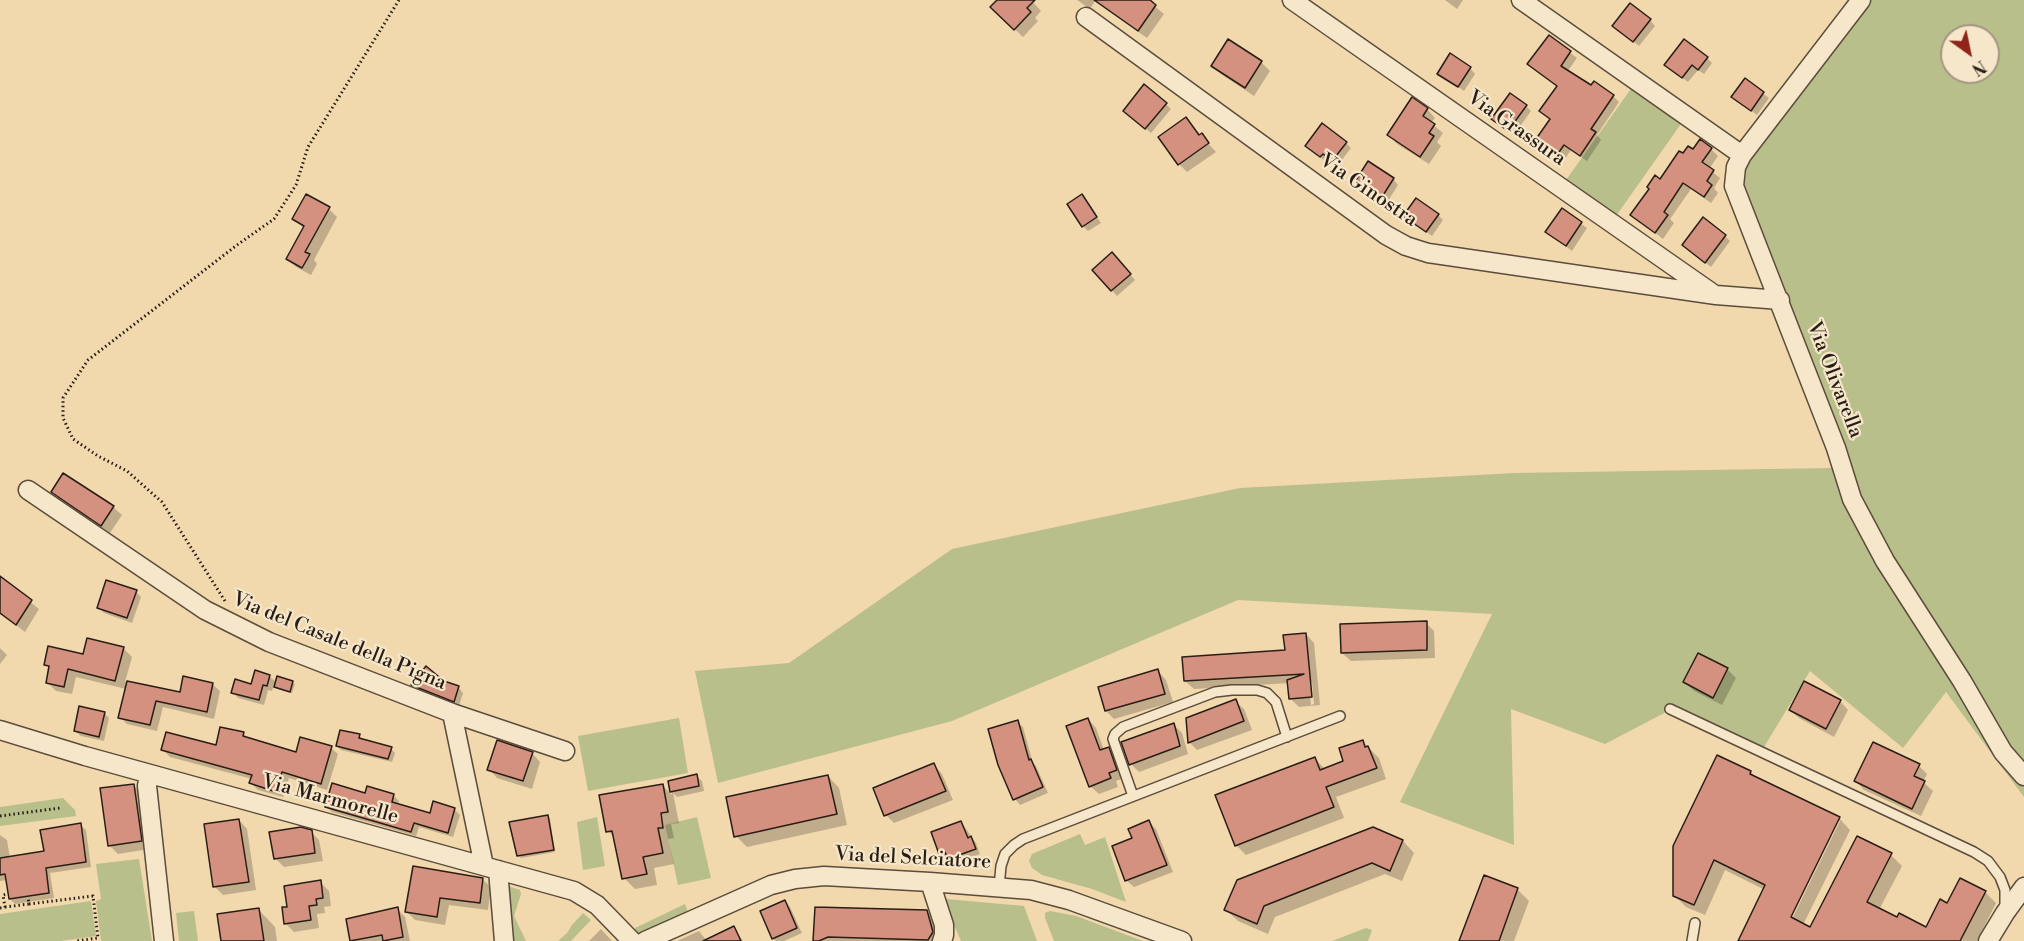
<!DOCTYPE html>
<style>
body{margin:0}
#map{position:relative;width:2024px;height:941px;overflow:hidden;background:#f1d8ad;font-family:"Libre Bodoni",serif}
canvas{display:block}
.north{position:absolute;left:1940px;top:24px;width:60px;height:60px;box-sizing:border-box;background:#f6e6ca;border:2px solid #a49682;border-radius:50%;rotate:147deg;font-size:16px;font-weight:700;line-height:24px;text-align:center;color:#291e16}
.north::after{content:'';display:block;margin:auto;width:21px;height:27px;background:#8f2418;clip-path:polygon(50% 0,100% 100%,50% 72%,0 100%)}
</style>
<div id="map">
<canvas width="2024" height="941"></canvas>
<div class="north">N</div>
</div>
<script>
const ctx = document.querySelector('canvas').getContext('2d');
ctx.lineJoin = 'round';
function fill(path, color) { ctx.fillStyle = color; ctx.fill(path, 'evenodd'); }
const toPath = rows => new Path2D(rows.map(r => 'M' + r).join(''));
function strokePath(path, color, width, dash) { ctx.strokeStyle = color; ctx.lineWidth = width; ctx.lineCap = dash ? 'butt' : 'round'; ctx.setLineDash(dash || []); ctx.stroke(path); }
function label(font, color, halo, rows, align = 'center') {
  ctx.font = font + ' "Libre Bodoni",serif'; ctx.lineWidth = 4.5; ctx.setLineDash([]); ctx.textBaseline = 'middle'; ctx.strokeStyle = halo; ctx.fillStyle = color; for (const [text, x, y, turn = 0] of rows) {
    ctx.save(); ctx.translate(x, y); ctx.rotate((+turn || 0) * Math.PI / 180); ctx.textAlign = isNaN(turn) ? turn : align; if (halo) ctx.strokeText(text, 0, 0); ctx.fillText(text, 0, 0); ctx.restore();
  }
}
fill(toPath([
 [1861,0,2024,0,2024,797,1946,692,1903,748,1810,671,1761,752,1670,710,1605,744,1511,709,1514,845,1400,802,1492,614,1238,600,952,721,718,783,695,671,789,663,952,549,1240,488,1515,473,1832,468,1780,300,1734,186,1742,155],
 [1952,36,1988,36,1988,72,1952,72],
 [1633,86,1683,121,1616,216,1566,180],
 [679,718,688,773,588,791,578,736],
 [63,798,75,810,76,816,0,826,0,807],
 [597,817,605,866,583,870,577,822],
 [697,817,711,878,678,885,665,825],
 [1080,834,1085,845,1105,837,1126,902,1092,889,1042,875,1032,868,1029,861,1032,854],
 [139,859,152,941,101,941,96,901,101,899,96,864],
 [508,886,520,890,521,894,514,916,526,941,510,941],
 [946,899,1024,906,1037,941,961,941,946,907],
 [91,901,96,936,61,941,0,941,0,914],
 [685,904,688,912,638,935,635,928],
 [194,911,198,941,179,941,176,913],
 [1050,911,1076,916,1143,941,1054,941,1045,918,1045,913],
 [583,913,591,920,571,941,558,941,567,933,572,925],
 [1366,928,1372,930,1368,941,1332,941]
]), '#b8bf8b');
fill(toPath([
 [999,0,1031,0,1041,11,1035,18,1038,21,1023,37,992,7],
 [1077,0,1147,0,1164,14,1147,38,1095,1,1090,9],
 [1445,0,1463,0,1457,9],
 [1650,20,1655,26,1639,46,1614,26],
 [1549,37,1577,58,1567,72,1592,87,1613,96,1619,102,1597,135,1601,140,1587,161,1571,150,1564,160,1538,139,1551,120,1541,111,1558,87,1529,64],
 [1229,41,1261,62,1270,71,1254,96,1221,74,1213,66],
 [1707,58,1712,63,1704,74,1698,70,1688,82,1672,70],
 [1470,68,1475,74,1464,91,1439,73],
 [1745,80,1769,98,1757,115,1733,97],
 [1166,104,1171,109,1151,133,1130,116],
 [1526,106,1531,111,1514,135,1498,124],
 [1427,109,1435,118,1431,123,1443,133,1437,142,1441,146,1429,164,1397,144,1389,135],
 [1186,119,1216,152,1187,172,1179,164],
 [1346,143,1351,148,1338,165,1329,158,1326,162,1307,146],
 [1711,149,1718,156,1709,169,1720,178,1714,188,1718,193,1711,203,1691,189,1670,219,1674,223,1663,239,1632,215,1683,155,1693,151],
 [1393,179,1398,185,1388,201,1358,180],
 [1081,196,1101,223,1088,231,1083,226],
 [329,209,337,217,314,260,317,264,311,275,296,267,287,258,304,228,294,219],
 [1562,210,1587,228,1572,251,1547,232],
 [1438,215,1443,220,1432,236,1411,221],
 [1725,236,1730,241,1711,267,1689,250],
 [1117,259,1135,280,1117,296,1094,270],
 [53,492,113,507,122,515,110,533,61,500],
 [0,578,39,609,25,632,0,613],
 [136,592,141,597,132,623,104,613,99,608],
 [1426,623,1434,631,1435,658,1351,661,1342,653],
 [1306,634,1314,643,1320,705,1299,707,1290,698,1289,683,1194,689,1185,681,1286,652],
 [1309,682,1312,682,1314,704,1311,705],
 [0,648,7,655,0,664],
 [123,648,132,657,125,682,181,694,212,684,220,691,214,719,163,707,157,731,127,724,120,717,126,689,76,677,72,694,56,691,47,682,50,669,46,664],
 [1727,669,1736,678,1722,705,1694,691,1685,682],
 [1158,671,1166,680,1173,702,1114,719,1106,711],
 [269,676,277,683,292,682,295,684,292,693,278,689,274,685,272,691,268,690,264,705,238,698,233,692,252,686],
 [444,682,458,687,463,693,459,706,418,690,413,685],
 [1235,701,1244,709,1252,730,1197,750,1189,742],
 [1840,701,1848,710,1834,737,1799,718,1790,710],
 [104,713,109,718,104,741,81,736,75,731],
 [1088,719,1096,728,1104,750,1108,749,1117,757,1124,778,1116,781,1118,787,1099,794,1090,786],
 [1017,722,1023,727,1033,763,1036,766,1048,793,1020,805,1015,799,1000,765],
 [1173,724,1182,733,1188,754,1139,772,1131,764],
 [243,734,250,740,297,754,331,748,338,754,327,790,289,778,283,797,258,790,251,783,252,779,170,757,163,750,217,746],
 [359,736,363,740,391,749,395,753,392,762,341,750,337,746],
 [1362,741,1379,758,1386,779,1336,797,1344,818,1246,855,1236,845,1315,759,1325,769,1345,762],
 [532,753,540,762,532,789,497,778,489,769],
 [934,765,942,774,953,800,894,823,886,815],
 [1919,766,1927,774,1923,782,1933,791,1921,816,1864,790,1856,781],
 [1751,772,1758,780,1839,818,1850,830,1803,925,1811,929,1891,855,1902,866,1879,910,1927,929,1948,905,1985,892,1996,903,1977,941,1740,941,1765,890,1725,870,1705,915,1686,907,1674,895],
 [1836,821,1840,821,1789,925,1786,923],
 [696,776,702,781,704,791,677,797,673,793,679,823,671,824,674,838,668,839,674,864,654,868,657,885,635,889,624,878,616,839,608,831,662,785,672,795,669,782],
 [828,776,839,788,847,825,747,847,736,836],
 [133,785,142,794,149,849,118,854,109,845],
 [368,788,394,796,399,801,398,805,431,815,454,809,460,815,453,837,419,827,416,836,332,812,327,807,366,795],
 [548,817,550,819,555,852,521,858,519,856],
 [239,820,247,829,256,890,223,895,215,887,206,825],
 [961,822,976,843,980,854,955,864,949,857,946,858,940,853],
 [1149,822,1156,829,1173,872,1134,887,1126,880,1134,839],
 [80,825,86,830,91,867,50,873,54,898,15,904,10,899,7,880,0,881,0,835,7,840,10,858,45,852],
 [1373,829,1403,841,1414,853,1402,881,1385,874,1275,917,1268,934,1238,921,1226,910],
 [311,832,319,840,323,861,284,867,276,859],
 [482,879,491,887,488,910,449,905,445,925,415,920,406,911],
 [320,882,329,891,331,906,324,907,325,913,317,914,319,928,294,932,286,924,288,908],
 [1517,889,1529,901,1514,941,1461,941],
 [785,901,790,907,802,933,784,941,776,941,773,938],
 [816,908,927,912,938,923,943,941,815,941],
 [397,909,405,917,410,941,352,941,348,920],
 [259,910,275,927,277,941,222,941],
 [734,928,743,941,677,941,699,931,707,941],
 [601,929,612,941,589,941]
]), '#0003');
const building = toPath([
 [997,0,1035,0,1027,8,1031,12,1014,30,990,7,997,0],
 [1094,0,1150,0,1156,5,1138,31,1094,0],
 [1630,3,1651,19,1633,42,1612,26,1630,3],
 [1549,35,1571,51,1561,66,1591,85,1594,81,1614,95,1591,129,1596,132,1580,156,1564,145,1557,155,1536,139,1550,119,1539,111,1557,86,1527,64,1549,35],
 [1228,39,1262,61,1245,88,1211,66,1228,39],
 [1684,39,1708,57,1698,70,1692,65,1682,78,1664,65,1684,39],
 [1450,53,1471,67,1458,87,1437,74,1450,53],
 [1745,78,1764,92,1751,111,1731,97,1745,78],
 [1144,84,1167,103,1145,129,1123,111,1144,84],
 [1510,93,1527,105,1508,131,1491,119,1510,93],
 [1412,97,1428,108,1423,116,1435,124,1429,133,1434,136,1420,157,1387,135,1412,97],
 [1186,117,1199,135,1202,133,1209,143,1178,165,1158,137,1186,117],
 [1322,123,1347,142,1332,161,1323,154,1320,157,1305,146,1322,123],
 [1700,139,1712,148,1702,162,1714,170,1707,181,1712,185,1704,197,1683,183,1664,212,1668,215,1655,233,1630,215,1649,189,1647,187,1655,175,1660,179,1679,151,1683,153,1688,146,1693,149,1700,139],
 [1368,161,1394,178,1382,197,1356,180,1368,161],
 [306,194,330,207,305,252,310,254,302,268,286,259,304,226,292,219,306,194],
 [1082,194,1097,217,1082,227,1067,204,1082,194],
 [1416,198,1439,214,1426,232,1403,216,1416,198],
 [1562,208,1582,222,1566,246,1545,232,1562,208],
 [1703,217,1726,235,1705,263,1682,245,1703,217],
 [1112,252,1131,274,1111,291,1092,270,1112,252],
 [63,473,114,506,101,526,51,492,63,473],
 [0,576,32,600,16,625,0,613,0,576],
 [106,580,137,590,127,618,97,608,106,580],
 [1427,621,1427,650,1341,653,1340,624,1427,621],
 [1306,633,1312,697,1289,699,1287,680,1304,674,1184,681,1182,657,1285,650,1283,635,1306,633],
 [87,638,124,647,115,681,68,669,64,687,46,683,49,666,44,665,48,646,83,654,87,638],
 [1698,653,1728,668,1713,698,1683,682,1698,653],
 [426,666,444,681,459,686,454,702,411,685,426,666],
 [1158,669,1165,694,1105,711,1098,687,1158,669],
 [255,670,270,675,267,686,263,685,259,700,231,693,235,679,251,684,255,670],
 [183,676,213,683,207,712,156,701,150,725,118,718,127,681,180,692,183,676],
 [277,676,293,681,290,692,274,687,277,676],
 [1804,681,1841,700,1826,729,1789,710,1804,681],
 [1236,699,1244,721,1188,743,1186,718,1236,699],
 [79,706,105,712,99,737,74,731,79,706],
 [1088,718,1100,750,1109,747,1117,770,1109,773,1111,778,1089,787,1066,726,1088,718],
 [1018,720,1029,760,1031,759,1043,787,1013,800,998,765,988,729,1018,720],
 [1174,723,1180,746,1129,765,1121,742,1174,723],
 [220,727,244,732,243,736,296,752,300,737,332,746,321,784,282,772,276,792,249,783,252,775,161,750,166,732,216,745,220,727],
 [340,730,360,734,359,738,392,747,388,759,336,746,340,730],
 [497,740,533,752,523,781,487,770,497,740],
 [1363,740,1365,747,1368,746,1377,768,1326,787,1334,807,1235,846,1215,795,1315,757,1320,770,1343,761,1339,748,1363,740],
 [1873,742,1920,764,1914,776,1925,781,1912,809,1854,781,1873,742],
 [1717,755,1751,771,1750,774,1840,817,1791,917,1810,927,1857,836,1892,853,1867,902,1897,917,1899,913,1926,927,1940,899,1947,903,1960,878,1986,891,1960,941,1738,941,1765,885,1714,860,1694,905,1673,896,1673,846,1717,755],
 [934,763,946,791,884,816,873,788,934,763],
 [697,774,699,786,670,792,668,781,697,774],
 [828,775,837,814,734,837,726,797,828,775],
 [332,783,365,793,367,786,394,794,392,802,430,813,433,801,455,808,448,833,414,823,411,832,325,807,332,783],
 [134,784,142,841,108,846,100,788,134,784],
 [663,784,668,812,661,813,663,828,658,828,663,853,643,857,647,874,622,879,612,831,606,832,599,795,663,784],
 [548,815,554,850,517,856,509,822,548,815],
 [239,819,249,882,213,887,204,824,239,819],
 [1149,820,1167,865,1125,881,1112,846,1132,838,1128,829,1149,820],
 [961,821,968,838,971,836,976,849,948,859,945,852,939,854,931,832,961,821],
 [81,823,86,862,46,868,49,893,9,899,5,874,0,875,0,858,44,851,40,830,81,823],
 [301,827,312,830,315,853,274,859,269,832,301,827],
 [1373,827,1403,840,1390,871,1372,863,1264,906,1257,924,1224,910,1237,880,1373,827],
 [413,866,483,878,480,903,440,898,437,917,405,912,413,866],
 [1484,875,1518,888,1499,941,1459,941,1484,875],
 [321,880,323,898,316,899,317,905,309,906,311,920,284,924,282,907,287,907,284,886,321,880],
 [785,900,797,928,772,939,760,911,785,900],
 [398,907,403,937,383,941,382,935,350,941,346,919,398,907],
 [815,907,927,910,933,932,928,940,828,937,819,941,813,941,815,907],
 [259,908,264,941,221,941,217,914,259,908],
 [734,926,741,941,703,941,734,926]
]);
fill(building, '#d4917f');
strokePath(building, '#291e16', 1.5);
const service = toPath([
 [1670,709,1974,852,1988,861,2000,877,2005,890,2005,907],
 [1133,796,1113,739,1115,734,1123,727,1215,692,1232,690,1257,690,1267,693,1276,702,1287,737],
 [999,887,1001,866,1005,854,1014,845,1023,839,1340,716],
 [1692,941,1695,923]
]);
const minor = toPath([
 [1292,0,1712,293],
 [1521,0,1742,155],
 [1861,0,1742,155,1736,167,1734,186,1836,448,1852,499,1885,561,1962,681,2003,752,2024,776],
 [1086,17,1386,235,1406,246,1428,253,1716,295,1780,300],
 [28,490,205,610,269,642,452,713,484,866],
 [452,713,565,751],
 [0,730,85,756,574,891,597,905,632,941],
 [149,774,147,786,164,941],
 [498,870,504,941],
 [930,882,944,925,944,935,942,941],
 [645,941,771,885,795,879,824,876,930,882,1031,890,1069,900,1182,941],
 [1988,941,2005,913,2024,887]
]);
strokePath(service, '#5b4c3c', 12);
strokePath(minor, '#5b4c3c', 21);
strokePath(toPath([
 [225,601,162,502,127,471,98,456,73,439,63,418,63,398,88,360,237,245,274,219,296,185,308,147,399,0],
 [0,816,60,808],
 [29,904,93,896,98,938,76,941],
 [5,907,29,904,28,897],
 [0,908,5,907,3,895,8,894]
]), '#291e16', 3, [1.5, 3]);
strokePath(service, '#f6e6ca', 9);
strokePath(minor, '#f6e6ca', 18);
label('20px', '#291e16', '#f6e6ca', [
 ["Via Grassura",1516,129,35],
 ["Via Ginostra",1368,191,34],
 ["Via Olivarella",1834,380,69],
 ["Via del Casale della Pigna",339,642,22],
 ["Via Marmorelle",330,800,15],
 ["Via del Selciatore",913,859,3]
]);
</script>
